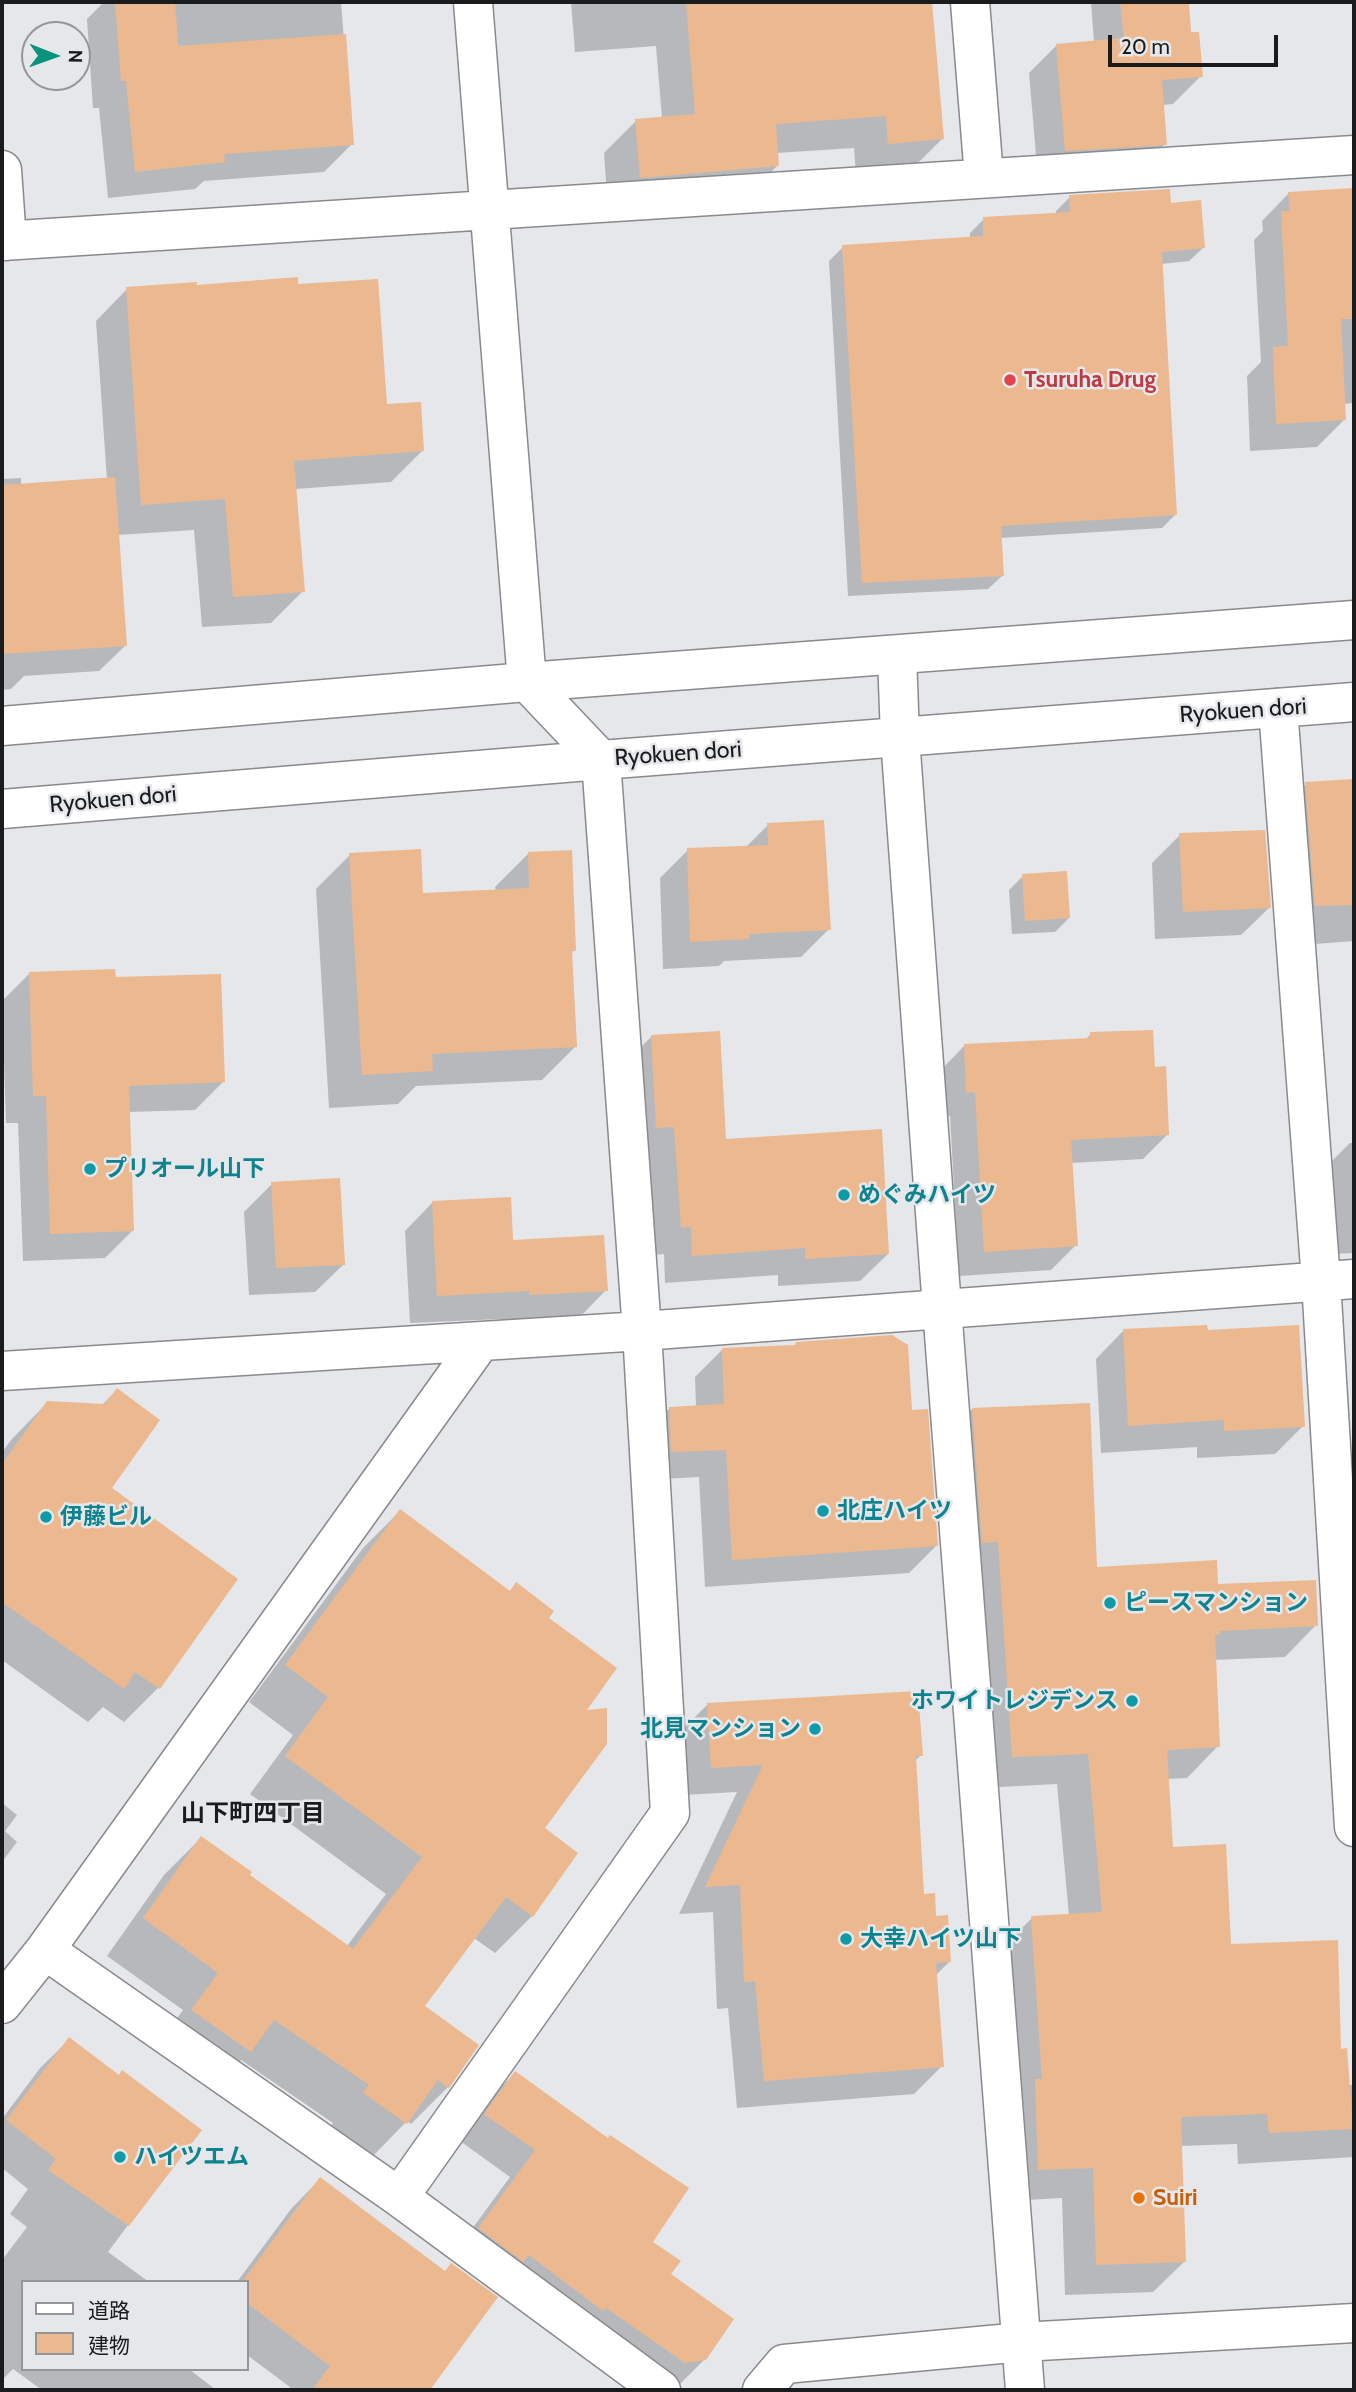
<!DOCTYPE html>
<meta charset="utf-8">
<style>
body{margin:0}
#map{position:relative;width:1356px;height:2392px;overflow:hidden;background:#e5e7ea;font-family:Cabin,"Noto Sans JP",sans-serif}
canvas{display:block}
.frame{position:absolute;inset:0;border:4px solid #1a1b1c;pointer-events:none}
.legend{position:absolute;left:21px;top:2280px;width:228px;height:91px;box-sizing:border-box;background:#e5e7ea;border:2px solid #949598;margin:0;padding:9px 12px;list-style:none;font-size:21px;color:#1a1b1c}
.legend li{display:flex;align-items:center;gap:14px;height:35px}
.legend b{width:35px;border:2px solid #949598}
.north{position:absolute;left:21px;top:21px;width:70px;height:70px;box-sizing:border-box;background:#e5e7ea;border:2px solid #949598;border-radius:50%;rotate:91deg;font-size:19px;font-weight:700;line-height:28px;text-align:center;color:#1a1b1c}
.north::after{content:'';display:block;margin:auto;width:24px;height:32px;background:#0b937d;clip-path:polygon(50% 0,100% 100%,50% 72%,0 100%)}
.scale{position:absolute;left:1108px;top:35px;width:170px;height:32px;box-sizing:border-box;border:4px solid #1a1b1c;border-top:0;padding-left:9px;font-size:21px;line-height:24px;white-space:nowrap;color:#1a1b1c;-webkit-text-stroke:5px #e5e7ea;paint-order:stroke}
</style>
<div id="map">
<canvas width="1356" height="2392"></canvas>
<div class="frame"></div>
<ul class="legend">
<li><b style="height:9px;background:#fff"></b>道路</li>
<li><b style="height:19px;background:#ecb88f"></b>建物</li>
</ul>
<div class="north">N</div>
<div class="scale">20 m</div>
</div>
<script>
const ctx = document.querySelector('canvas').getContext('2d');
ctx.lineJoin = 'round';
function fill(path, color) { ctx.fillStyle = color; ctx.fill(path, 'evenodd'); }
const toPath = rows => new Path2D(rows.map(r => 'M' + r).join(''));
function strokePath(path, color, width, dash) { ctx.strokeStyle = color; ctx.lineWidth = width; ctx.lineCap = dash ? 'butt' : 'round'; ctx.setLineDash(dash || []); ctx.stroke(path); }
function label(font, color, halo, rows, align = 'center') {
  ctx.font = font + ' Cabin,"Noto Sans JP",sans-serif'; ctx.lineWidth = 5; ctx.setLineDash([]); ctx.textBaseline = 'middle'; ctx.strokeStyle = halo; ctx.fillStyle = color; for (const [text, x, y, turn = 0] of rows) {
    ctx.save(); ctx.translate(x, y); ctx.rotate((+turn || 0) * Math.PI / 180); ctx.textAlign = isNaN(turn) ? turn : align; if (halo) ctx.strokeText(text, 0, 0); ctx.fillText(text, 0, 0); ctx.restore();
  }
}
fill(toPath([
 [104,2,341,2,352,144,324,172,204,181,195,189,108,198,99,108,93,108,87,19],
 [571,2,828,2,830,27,942,139,910,171,856,175,854,148,776,153,777,166,745,198,608,209,604,153,636,121,662,118,656,46,575,52],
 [1091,2,1187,2,1190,34,1201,76,1173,104,1162,105,1165,144,1137,172,1038,178,1029,73,1057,45,1094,42],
 [1354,189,1354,403,1343,404,1344,420,1317,447,1250,451,1247,376,1261,362,1254,240,1263,231,1262,221,1289,193],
 [1070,197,1170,205,1203,248,1189,261,1161,264,1176,514,1162,528,1000,538,1002,576,988,589,848,596,829,261,843,247,970,239,970,233,984,219,1056,214,1056,211],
 [297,286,385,406,422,451,391,482,295,489,303,591,271,623,202,627,194,530,117,535,125,646,99,671,24,676,11,689,2,690,2,479,21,478,21,486,107,480,96,321,127,289],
 [1354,780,1354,941,1315,944,1315,932,1288,933,1278,811,1306,784],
 [768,825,829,929,801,957,724,961,719,966,663,969,660,878,688,850,745,848],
 [1180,835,1269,908,1241,935,1155,939,1152,863],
 [529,853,574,950,571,954,576,1046,542,1080,416,1086,398,1104,329,1108,316,889,350,855,422,895,496,891,495,887],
 [1023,876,1069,918,1055,932,1012,934,1009,890],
 [29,974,114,979,223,1082,195,1110,128,1112,133,1230,105,1258,23,1261,18,1123,6,1123,2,1001],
 [1091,1034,1154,1068,1168,1134,1143,1159,1071,1163,1076,1245,1051,1270,959,1276,950,1116,941,1117,940,1071,964,1046,1085,1040],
 [652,1036,724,1141,888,1254,860,1281,778,1286,778,1275,665,1283,664,1254,653,1255,624,1064],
 [1350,1143,1354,1143,1354,1253,1312,1255,1322,1171],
 [272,1184,343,1265,315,1292,249,1295,244,1212],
 [432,1203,511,1242,606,1290,579,1318,502,1322,501,1319,410,1323,405,1231],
 [1123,1331,1206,1331,1303,1426,1275,1454,1197,1458,1197,1447,1101,1453,1096,1359],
 [794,1346,910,1412,937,1545,909,1573,705,1587,699,1477,644,1480,642,1436,670,1408,696,1407,695,1377,723,1349],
 [117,1390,109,1489,236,1580,158,1688,124,1722,103,1707,88,1722,2,1660,2,1452,11,1440,45,1405,101,1406],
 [972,1409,1095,1569,1216,1586,1316,1625,1285,1657,1214,1660,1218,1746,1187,1778,1167,1779,1171,1849,1230,1945,1339,2050,1348,2085,1354,2085,1354,2157,1238,2164,1237,2144,1180,2146,1185,2261,1153,2292,1065,2295,1062,2198,1008,2201,1001,1949,1032,1918,1069,1916,1057,1784,982,1788,941,1441],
 [400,1511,509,1592,516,1584,546,1618,583,1712,542,1829,532,1916,495,1953,474,1938,422,2006,477,2046,448,2087,411,2124,407,2121,369,2160,328,2131,333,2123,241,2060,213,2088,156,2048,183,2010,107,1956,164,1875,201,1838,248,1875,347,1946,386,1894,250,1794,293,1735,249,1702,363,1548],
 [708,1704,921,1755,914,1762,922,1895,935,1918,950,1961,935,1976,942,2066,914,2094,737,2108,728,2008,717,2009,713,1912,679,1914,737,1792,684,1795,680,1732],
 [2,1803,17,1815,5,1831,17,1842,2,1862],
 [70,2039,119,2077,199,2130,108,2252,149,2282,23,2282,23,2369,189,2369,216,2390,42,2390,13,2369,2,2380,2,2260,27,2227,10,2214,28,2189,2,2168,2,2119,40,2068],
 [515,2073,651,2243,668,2275,705,2359,678,2386,453,2255,510,2177,460,2141,489,2099],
 [320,2179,444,2272,495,2297,427,2390,288,2390,290,2387,247,2355,247,2282,237,2282,291,2209]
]), '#0003');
fill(toPath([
 [115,2,175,2,178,46,346,34,354,145,224,154,225,162,135,172,126,81,121,81],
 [686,2,932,2,944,139,888,144,886,116,776,124,779,166,640,178,635,119,695,114],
 [1120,2,1189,2,1191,32,1199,32,1203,77,1162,80,1167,145,1065,151,1056,44,1124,38],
 [1354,188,1354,319,1341,319,1346,420,1276,424,1273,347,1288,346,1281,211,1290,211,1288,192],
 [1170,189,1171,203,1201,200,1205,248,1162,252,1177,515,1001,526,1004,576,862,583,842,245,983,236,983,217,1070,212,1069,195],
 [298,277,298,284,378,279,387,404,421,402,424,451,294,461,305,592,233,597,225,499,141,505,126,287,197,282,197,285],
 [115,477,127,646,2,654,2,485],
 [1354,779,1354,905,1315,906,1305,782],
 [824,820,831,930,749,934,749,939,690,942,687,848,768,845,767,823],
 [1265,830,1271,908,1183,912,1179,833],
 [421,849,423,893,529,888,528,852,572,850,576,951,572,951,577,1047,432,1054,433,1071,362,1075,349,853],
 [1067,871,1070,918,1025,921,1022,874],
 [115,969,116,977,221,974,225,1082,129,1086,134,1231,50,1234,46,1096,33,1096,29,972],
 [1153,1030,1155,1067,1166,1066,1169,1135,1071,1140,1078,1246,984,1252,975,1092,966,1093,964,1044,1090,1038,1090,1032],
 [720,1031,726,1139,882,1129,889,1254,805,1259,805,1248,692,1256,691,1227,681,1228,674,1127,656,1128,651,1035],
 [340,1178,345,1265,276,1268,271,1182],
 [511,1197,513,1240,604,1235,608,1291,529,1295,529,1291,437,1296,432,1201],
 [1207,1325,1208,1330,1299,1325,1305,1427,1224,1431,1224,1420,1128,1426,1123,1329],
 [892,1335,908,1345,912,1410,928,1409,938,1546,732,1560,726,1450,671,1452,669,1407,724,1404,722,1348,795,1345,796,1342],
 [117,1388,160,1420,112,1488,238,1579,160,1689,135,1672,124,1689,2,1602,2,1464,47,1401,105,1404],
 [1090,1403,1097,1567,1217,1560,1218,1584,1316,1580,1318,1626,1220,1631,1220,1635,1215,1635,1220,1747,1167,1750,1173,1847,1226,1844,1231,1944,1338,1940,1341,2049,1347,2048,1353,2129,1269,2133,1267,2114,1181,2117,1186,2262,1096,2265,1093,2168,1038,2170,1035,2079,1042,2079,1031,1916,1102,1912,1088,1754,1012,1757,998,1542,982,1543,972,1408],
 [400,1509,510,1591,516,1582,554,1611,549,1618,617,1668,587,1710,607,1708,607,1744,545,1828,578,1853,533,1917,506,1897,425,2006,479,2045,449,2088,438,2080,407,2124,363,2093,369,2085,274,2020,251,2052,191,2010,218,1973,143,1918,201,1836,252,1872,250,1875,353,1949,422,1857,285,1756,328,1697,285,1665],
 [918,1691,923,1756,916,1756,924,1894,935,1893,936,1916,948,1915,951,1962,936,1963,944,2067,764,2081,755,1981,744,1982,740,1885,705,1887,763,1765,711,1768,707,1703],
 [69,2037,119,2075,122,2070,202,2130,129,2226,48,2170,56,2159,6,2120],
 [515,2071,608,2138,610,2135,689,2188,653,2242,681,2261,671,2274,734,2319,706,2360,685,2363,606,2308,603,2311,529,2255,523,2262,478,2228,535,2150,484,2114],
 [320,2177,445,2271,451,2263,498,2297,430,2390,312,2390,330,2366,247,2303,247,2282,242,2282]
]), '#ecb88f');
const minor = toPath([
 [970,2,984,177],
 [2,170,7,241],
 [2,241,1354,155],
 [897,655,900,738,942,1308,1025,2390],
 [1278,708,1321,1281,1354,1827],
 [2,1371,642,1331,1354,1279],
 [45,1950,399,2197,661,2390],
 [2,2004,45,1950,481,1341],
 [399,2197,670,1813,642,1331,601,760,527,682,473,2],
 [762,2390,784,2364,1022,2342,1354,2323]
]);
const tertiary = toPath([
 [2,726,527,682,1354,620],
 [2,809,601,760,1354,702]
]);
strokePath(minor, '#888a8d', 41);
strokePath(tertiary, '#888a8d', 41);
strokePath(minor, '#fff', 38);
strokePath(tertiary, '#fff', 38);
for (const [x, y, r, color] of [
 [1010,380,7,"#e0444e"],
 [90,1169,7,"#0f9aa8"],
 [844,1195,7,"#0f9aa8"],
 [823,1511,7,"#0f9aa8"],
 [46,1517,7,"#0f9aa8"],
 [1110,1603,7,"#0f9aa8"],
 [1132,1701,7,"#0f9aa8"],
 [815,1729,7,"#0f9aa8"],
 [846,1939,7,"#0f9aa8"],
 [120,2157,7,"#0f9aa8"],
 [1139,2198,7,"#e8710a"]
]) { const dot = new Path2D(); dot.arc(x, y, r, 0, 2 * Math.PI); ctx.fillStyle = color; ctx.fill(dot); strokePath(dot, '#e5e7ea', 2.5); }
label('bold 23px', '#be3a42', '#e5e7ea', [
 ["Tsuruha Drug",1024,380]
], 'left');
label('23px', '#1a1b1c', '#e5e7ea', [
 ["Ryokuen dori",1243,711,-4],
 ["Ryokuen dori",678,754,-4],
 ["Ryokuen dori",113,800,-5]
]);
label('bold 23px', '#0d838f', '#e5e7ea', [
 ["プリオール山下",104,1169],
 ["めぐみハイツ",858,1195],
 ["北庄ハイツ",837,1511],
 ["伊藤ビル",60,1517],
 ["ピースマンション",1124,1603],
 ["ホワイトレジデンス",1118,1701,"right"],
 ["北見マンション",801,1729,"right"],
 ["大幸ハイツ山下",860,1939],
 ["ハイツエム",134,2157]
], 'left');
label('bold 23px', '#c56008', '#e5e7ea', [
 ["Suiri",1153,2198]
], 'left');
label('bold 24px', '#1a1b1c', '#e5e7ea', [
 ["山下町四丁目",253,1814]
]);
</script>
